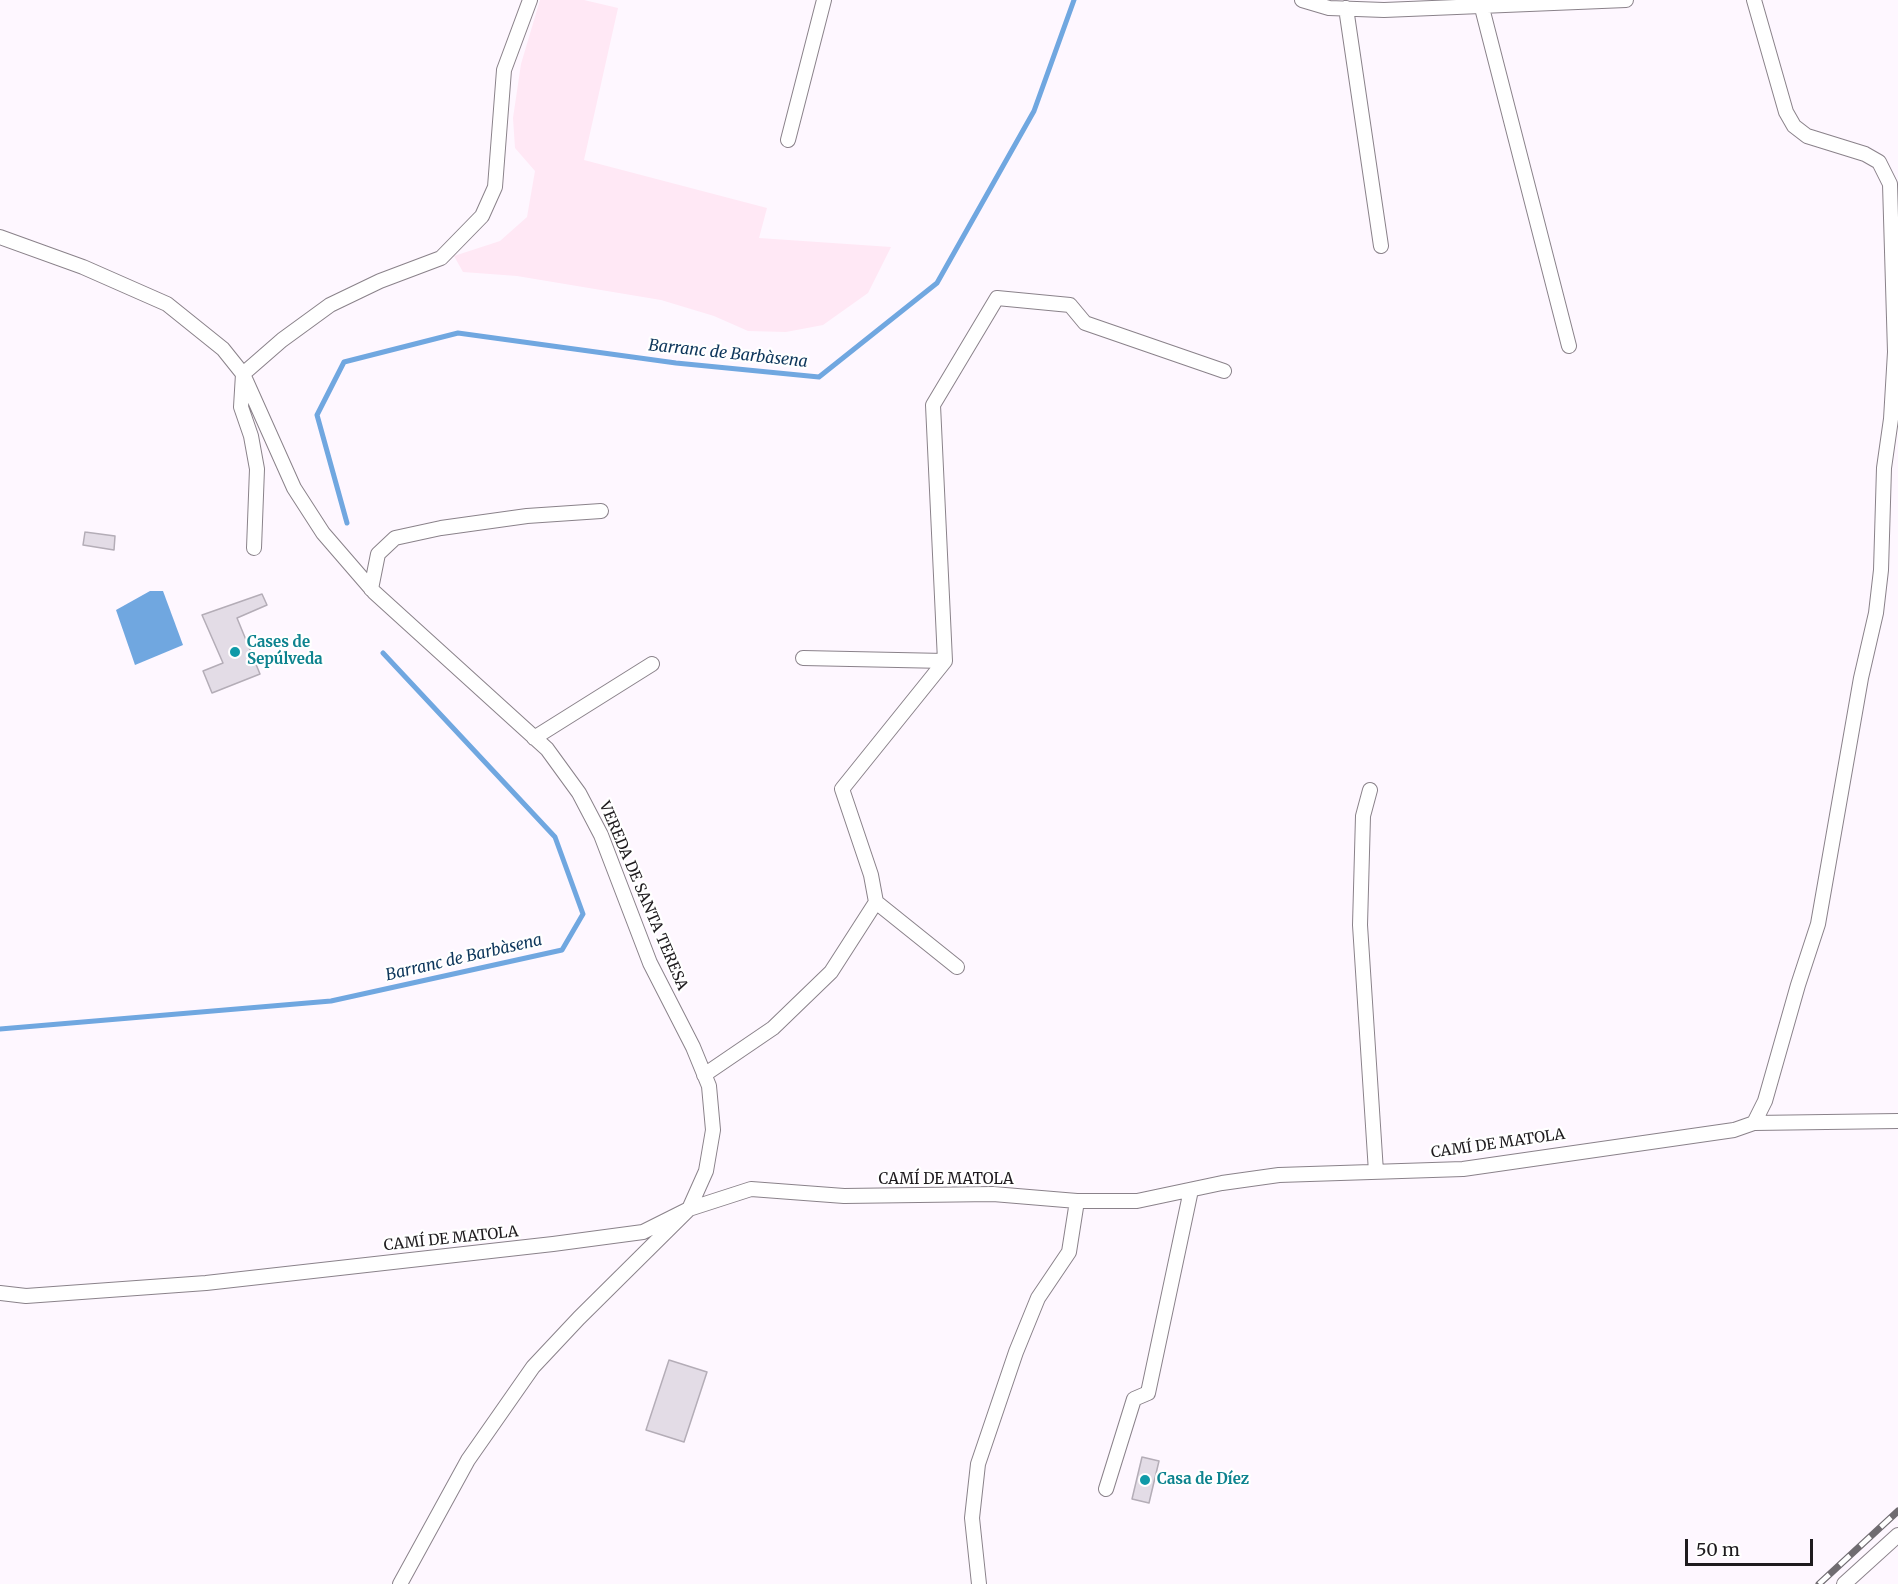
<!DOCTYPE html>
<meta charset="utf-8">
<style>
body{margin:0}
#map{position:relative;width:1898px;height:1584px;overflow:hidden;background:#fef7ff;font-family:Merriweather,serif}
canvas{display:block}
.scale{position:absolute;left:1685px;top:1539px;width:128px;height:27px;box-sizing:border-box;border:3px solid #1e1b1e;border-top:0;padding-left:8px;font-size:18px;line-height:21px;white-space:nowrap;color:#1e1b1e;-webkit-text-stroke:4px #fff;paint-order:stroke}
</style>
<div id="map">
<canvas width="1898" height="1584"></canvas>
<div class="scale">50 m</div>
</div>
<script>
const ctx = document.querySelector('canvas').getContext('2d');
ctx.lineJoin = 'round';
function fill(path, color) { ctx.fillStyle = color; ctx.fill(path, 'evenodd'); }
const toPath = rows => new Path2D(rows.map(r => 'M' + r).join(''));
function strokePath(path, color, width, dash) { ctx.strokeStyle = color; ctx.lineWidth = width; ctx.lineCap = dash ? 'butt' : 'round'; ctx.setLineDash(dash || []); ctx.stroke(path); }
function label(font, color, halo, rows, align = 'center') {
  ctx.font = font + ' Merriweather,serif'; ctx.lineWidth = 4.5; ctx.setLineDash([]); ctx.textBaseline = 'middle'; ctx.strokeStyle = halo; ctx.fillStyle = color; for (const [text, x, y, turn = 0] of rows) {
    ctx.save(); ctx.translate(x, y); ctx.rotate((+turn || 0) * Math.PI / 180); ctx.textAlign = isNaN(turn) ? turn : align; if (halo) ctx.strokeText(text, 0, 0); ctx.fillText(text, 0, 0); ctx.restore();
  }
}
fill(toPath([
 [540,0,584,0,618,8,584,160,767,208,759,238,891,247,868,293,823,325,786,332,748,331,714,316,661,300,517,276,463,272,454,256,500,241,527,217,535,171,515,148,513,118,521,64]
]), '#ffe8f5');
fill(toPath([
 [150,591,163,591,183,645,135,665,116,610]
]), '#70a7e0');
strokePath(toPath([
 [347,523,317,415,344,362,458,333,676,363,819,377,937,283,1034,111,1074,0],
 [0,1029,331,1001,562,950,583,914,555,837,383,653]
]), '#70a7e0', 5);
const building = toPath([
 [85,532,115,536,114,550,83,545,85,532],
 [262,594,267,605,237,618,260,674,212,693,203,671,223,663,202,615,262,594],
 [669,1360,707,1372,684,1442,646,1430,669,1360],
 [1142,1457,1159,1461,1149,1503,1132,1499,1142,1457]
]);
fill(building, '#e3dce6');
strokePath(building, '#b4adb7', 1.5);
const street = toPath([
 [1302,0,1329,8,1384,10,1626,0],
 [1481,4,1569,346],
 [1346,8,1381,246],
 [788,140,824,0],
 [0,237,83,267,167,304,223,349,243,374,294,488,323,533,374,592,547,749,579,793,601,835,650,963,693,1047,709,1086,713,1130,706,1171,689,1209,579,1318,533,1367,468,1460,400,1584],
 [254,548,257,469,251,436,241,407,243,374,282,340,330,305,380,281,441,258,482,216,495,187,504,70,530,0],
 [371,589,378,554,395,538,441,528,527,516,601,511],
 [803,658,945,661],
 [534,738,652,664],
 [1370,790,1363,816,1360,925,1376,1172],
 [876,902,957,967],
 [704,1075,773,1028,831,972,876,902,871,875,842,789,945,661,933,405,997,298,1070,305,1085,323,1224,371],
 [1754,1123,1765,1101,1798,985,1818,924,1861,678,1876,613,1881,570,1884,468,1891,419,1895,352,1890,184,1879,162,1865,154,1807,136,1794,126,1786,112,1754,0],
 [0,1293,26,1296,206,1283,553,1244,643,1232,689,1209,751,1189,844,1196,993,1194,1077,1201,1137,1201,1222,1183,1279,1175,1463,1169,1734,1130,1754,1123,1898,1121],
 [1106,1489,1134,1399,1148,1393,1191,1190],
 [979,1584,972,1518,978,1464,1016,1352,1038,1298,1069,1252,1077,1201],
 [1844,1584,1898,1535]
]);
strokePath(street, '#8a828a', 16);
strokePath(street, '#fff', 14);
const rail = toPath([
 [1819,1584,1898,1511]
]);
strokePath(rail, '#706c71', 7);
strokePath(rail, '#fff', 4.5, [14]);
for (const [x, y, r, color] of [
 [235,652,6,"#0f9aa8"],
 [1145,1480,6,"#0f9aa8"]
]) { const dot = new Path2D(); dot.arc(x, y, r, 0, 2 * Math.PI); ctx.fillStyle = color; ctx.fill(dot); strokePath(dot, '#fff', 2); }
label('bold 15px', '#0d838f', '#fff', [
 ["Cases de",247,643],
 ["Sepúlveda",247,660],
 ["Casa de Díez",1157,1480]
], 'left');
label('15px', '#1e1b1e', '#fff', [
 ["VEREDA DE SANTA TERESA",643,896,67],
 ["CAMÍ DE MATOLA",1498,1144,-8],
 ["CAMÍ DE MATOLA",946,1180],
 ["CAMÍ DE MATOLA",451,1239,-6]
]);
label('italic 16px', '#0d365b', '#fff', [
 ["Barranc de Barbàsena",728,354,6],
 ["Barranc de Barbàsena",464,958,-13]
]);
</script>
